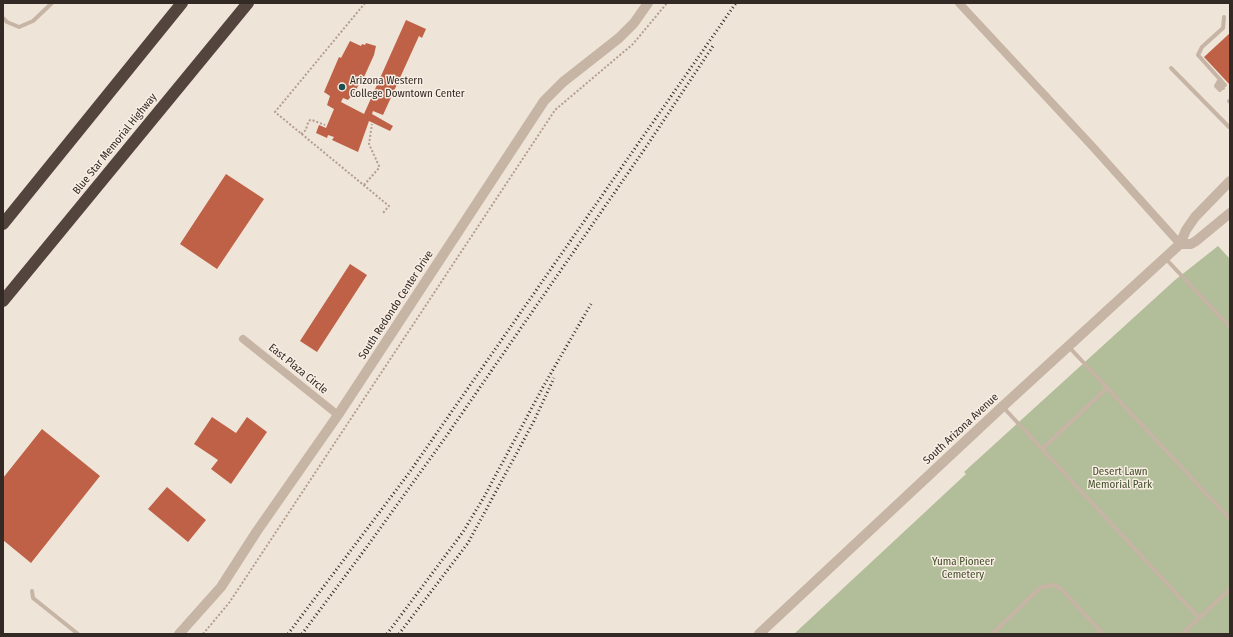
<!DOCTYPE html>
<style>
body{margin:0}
#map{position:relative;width:1233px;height:637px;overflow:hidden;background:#efe4d8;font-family:"Fira Sans Condensed",sans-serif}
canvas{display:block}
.frame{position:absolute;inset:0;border:4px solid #332a26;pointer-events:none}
</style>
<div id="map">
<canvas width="1233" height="637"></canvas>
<div class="frame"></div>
</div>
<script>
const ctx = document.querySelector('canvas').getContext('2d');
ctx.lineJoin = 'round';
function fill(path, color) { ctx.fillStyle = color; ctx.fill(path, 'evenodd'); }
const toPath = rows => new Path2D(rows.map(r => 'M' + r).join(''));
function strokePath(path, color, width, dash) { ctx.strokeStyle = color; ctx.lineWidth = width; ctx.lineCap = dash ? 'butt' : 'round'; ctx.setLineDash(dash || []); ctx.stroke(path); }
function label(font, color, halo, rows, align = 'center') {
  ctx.font = font + ' "Fira Sans Condensed",sans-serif'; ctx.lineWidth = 3; ctx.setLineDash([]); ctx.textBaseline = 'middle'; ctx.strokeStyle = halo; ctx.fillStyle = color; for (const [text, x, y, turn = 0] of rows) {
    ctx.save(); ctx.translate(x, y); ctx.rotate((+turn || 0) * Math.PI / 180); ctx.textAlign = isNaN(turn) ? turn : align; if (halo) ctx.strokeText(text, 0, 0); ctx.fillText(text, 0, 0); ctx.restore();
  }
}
fill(toPath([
 [1218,246,1230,259,1230,634,794,634,966,474,964,472,1175,280]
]), '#b2bd99');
fill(toPath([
 [406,20,426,29,422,38,419,36,383,115,373,111,372,114,393,126,390,131,369,121,358,152,332,140,334,137,328,135,327,138,316,133,319,125,326,128,334,109,327,105,330,96,324,92,339,57,341,58,350,41,361,46,362,44,365,45,366,43,376,46,374,55,364,77,360,75,357,79,361,81,354,93,348,100,343,98,341,102,364,114],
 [1230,33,1230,85,1204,57],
 [226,174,264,199,217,269,180,244],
 [350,264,367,275,317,352,300,341],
 [212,417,236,433,247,417,267,432,231,484,211,469,218,460,194,444],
 [42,429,100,476,31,563,3,540,3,478],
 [167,487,206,520,188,542,148,509]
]), '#bf6146');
strokePath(toPath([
 [365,3,275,112,389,206,383,213],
 [301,134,306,130,307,125,310,120,312,120,325,125],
 [364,185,379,168,379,166,369,144,372,124],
 [203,634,229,603,555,110,633,44,667,3]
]), '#b29e8f', 2, [2, 2]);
strokePath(toPath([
 [1224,17,1223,28,1202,47,1198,55,1225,85],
 [3,18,7,22,19,27,33,21,52,3],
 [1171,68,1229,127,1230,126],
 [1220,80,1220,85,1223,88],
 [1220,90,1216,86,1220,79],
 [1229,101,1230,102],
 [1165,258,1230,327],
 [1069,347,1230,519],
 [1003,407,1199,618],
 [1042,449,1107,388],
 [32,591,33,598,78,634],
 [992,634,1041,587,1055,585,1061,589,1103,634],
 [1182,634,1230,589]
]), '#c6b4a5', 4);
strokePath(toPath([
 [959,3,1092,146,1180,244],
 [243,339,338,415]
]), '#c6b4a5', 8);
strokePath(toPath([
 [1180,244,1191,244,1196,241,1230,213],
 [179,634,221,587,257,531,338,415,544,101,563,82,619,38,634,23,648,3],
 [759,634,1002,407,1180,244,1186,230,1195,217,1230,181]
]), '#c6b4a5', 10);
strokePath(toPath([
 [3,224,182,3],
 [3,301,248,3]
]), '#53443d', 12);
strokePath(toPath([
 [288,634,409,473,736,3],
 [302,634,366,548,445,438,646,147,713,46],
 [387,634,463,532,484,497,543,387,591,304],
 [399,634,468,543,533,423,554,378]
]), '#332a26', 3, [1, 3]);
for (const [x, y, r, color] of [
 [342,87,4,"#1e4f51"]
]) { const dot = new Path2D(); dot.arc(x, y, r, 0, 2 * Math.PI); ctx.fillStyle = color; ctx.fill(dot); strokePath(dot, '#f8eee4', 1.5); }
label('11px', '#332a26', '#f8eee4', [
 ["Arizona Western",350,81],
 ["College Downtown Center",350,94]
], 'left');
label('11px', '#332a26', '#f8eee4', [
 ["Blue Star Memorial Highway",115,144,-51],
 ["South Redondo Center Drive",396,305,-57],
 ["East Plaza Circle",298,369,39],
 ["South Arizona Avenue",961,429,-43]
]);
label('11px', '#434f2b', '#f8eee4', [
 ["Desert Lawn",1120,472],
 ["Memorial Park",1120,485],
 ["Yuma Pioneer",963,562],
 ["Cemetery",963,575]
]);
</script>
